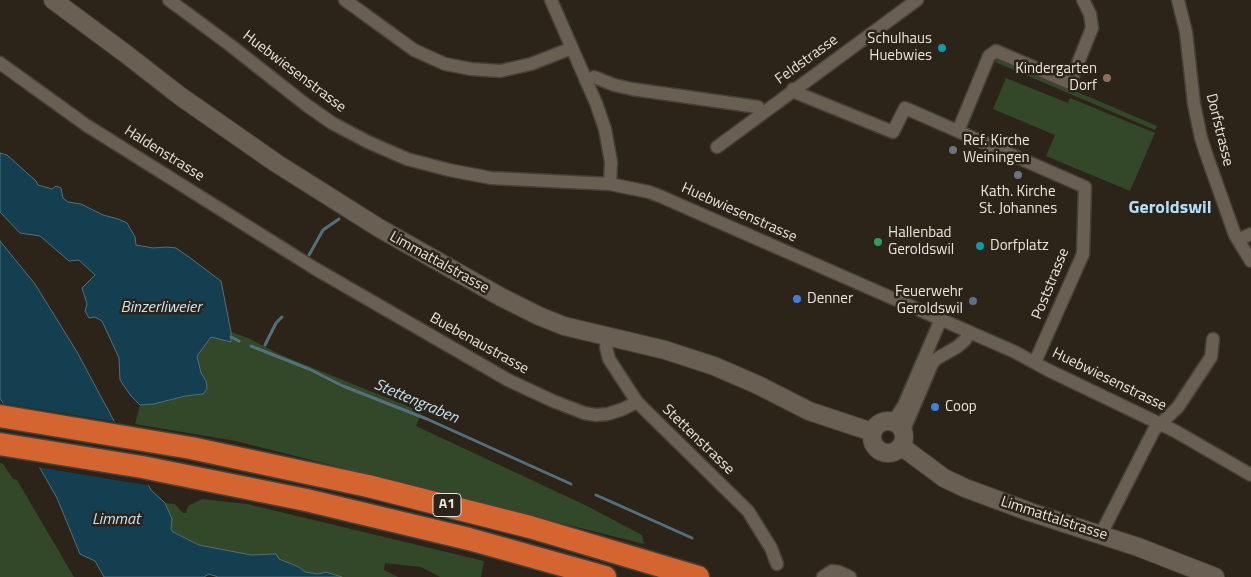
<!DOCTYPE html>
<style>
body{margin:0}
canvas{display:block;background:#2c2319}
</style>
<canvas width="1251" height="577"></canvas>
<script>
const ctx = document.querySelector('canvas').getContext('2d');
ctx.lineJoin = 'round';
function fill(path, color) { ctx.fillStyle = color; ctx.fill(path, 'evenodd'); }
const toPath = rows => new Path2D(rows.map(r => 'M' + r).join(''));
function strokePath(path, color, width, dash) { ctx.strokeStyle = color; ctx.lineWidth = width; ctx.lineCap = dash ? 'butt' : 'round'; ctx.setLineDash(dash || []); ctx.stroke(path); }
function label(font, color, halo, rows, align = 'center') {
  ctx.font = font + ' "Titillium Web",sans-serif'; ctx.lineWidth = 5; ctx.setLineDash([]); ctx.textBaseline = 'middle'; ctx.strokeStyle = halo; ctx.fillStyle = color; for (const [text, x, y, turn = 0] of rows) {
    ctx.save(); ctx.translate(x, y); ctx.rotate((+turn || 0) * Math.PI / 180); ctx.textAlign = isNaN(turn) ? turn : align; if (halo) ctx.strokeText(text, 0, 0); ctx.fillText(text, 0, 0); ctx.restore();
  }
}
fill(toPath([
 [998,58,1157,126,1155,130,995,62],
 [1006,78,1068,103,1070,98,1155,133,1130,191,1046,156,1055,135,993,109],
 [231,332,248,338,281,355,422,412,416,426,585,505,642,535,644,544,236,441,135,424,140,405,154,404,185,396,203,394,206,381,201,373,197,356,211,337,231,341],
 [0,463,3,464,13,479,17,480,74,577,0,577],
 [202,499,247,504,484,561,481,577,440,577,421,567,385,563,384,570,398,577,342,577,326,572,318,574,305,572,299,567,279,559,276,554,251,555,199,545,173,532,171,529,172,518,165,503,175,504,183,513,186,513,188,506]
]), '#324828');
const water = toPath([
 [0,153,7,155,36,181,38,185,52,189,56,186,61,188,63,198,68,202,81,204,103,215,118,219,127,223,135,237,136,245,153,248,167,247,176,248,189,257,221,281,231,332,231,342,211,337,197,356,201,373,206,381,207,389,203,394,185,396,154,404,140,405,131,396,120,380,119,358,102,321,95,317,89,318,85,311,87,304,82,288,95,275,79,260,69,261,40,236,20,233,0,212,0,153],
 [0,241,35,284,77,352,151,490,165,503,172,519,171,529,173,532,199,545,251,555,276,554,279,559,299,567,305,572,318,574,326,572,342,577,218,577,209,574,204,577,104,577,95,561,80,554,57,498,0,398,0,241]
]);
fill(water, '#133f51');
strokePath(water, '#53707b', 1);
fill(toPath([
 [0,403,117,422,152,486,37,467]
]), '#2c2319');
strokePath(toPath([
 [309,255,323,230,339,219],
 [231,337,239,341],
 [265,345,276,323,282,317],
 [251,346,309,369,343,386,427,419,571,484],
 [596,495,692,538]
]), '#53707b', 3);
const minor = toPath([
 [169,0,230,45,305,104,332,123,368,142,407,159,449,170,491,178,610,184,649,192,662,197,1015,352,1048,370,1175,431,1251,475],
 [345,0,414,50,445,64,471,69,500,71,531,64,572,48],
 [551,0,596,103,605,129,611,162,610,184],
 [1178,0,1186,32,1194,104,1201,138,1209,162,1235,235,1251,261],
 [0,63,86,125,314,268,508,380,553,401,584,413,596,415,608,414,623,409,637,402],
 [586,81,594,77,614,85,632,89,758,107],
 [793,89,797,93,893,132,905,108,1085,187,1083,254,1035,362],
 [958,131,989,56,996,51,1070,83,1092,28,1090,14,1083,0],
 [717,147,917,0],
 [1238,240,1251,234],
 [607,336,606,347,609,359,637,402,748,511,771,548,777,564],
 [893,422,904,405,941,319],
 [903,432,932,364,936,359,957,347,965,340,970,332],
 [1101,534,1154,430,1178,407,1211,357,1213,339],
 [823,577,832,571,839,572,850,577]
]);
const secondary = toPath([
 [53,0,126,54,180,96,276,163,379,228,501,297,539,316,564,326,665,350,714,366,758,385,809,411,872,432],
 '872 437a16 16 0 1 1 32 0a16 16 0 1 1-32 0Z',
 [901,446,944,478,965,488,1030,512,1138,547,1215,577]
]);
const motorway = toPath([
 [0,416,191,448,368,486,530,527,698,577],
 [0,444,142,467,306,500,469,539,605,577]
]);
strokePath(minor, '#474038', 15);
strokePath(secondary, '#474038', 20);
strokePath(motorway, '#474038', 25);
strokePath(minor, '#695f53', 12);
strokePath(secondary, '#695f53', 18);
strokePath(motorway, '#d46531', 22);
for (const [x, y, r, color] of [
 [942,48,5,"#0f9aa8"],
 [1107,78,5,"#8d6e63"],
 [953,150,5,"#6b7280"],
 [1018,175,5,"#6b7280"],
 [878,242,5,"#2e9e5b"],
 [980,246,5,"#0f9aa8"],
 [797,299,5,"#3f7fe0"],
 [973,301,5,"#5c6f8a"],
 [935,407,5,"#3f7fe0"]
]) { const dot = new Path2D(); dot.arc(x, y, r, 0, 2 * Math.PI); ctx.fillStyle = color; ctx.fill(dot); strokePath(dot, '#2c2319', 2); }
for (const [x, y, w] of [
 [447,505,28]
]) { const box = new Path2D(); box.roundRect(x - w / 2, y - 11.5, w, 23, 4); ctx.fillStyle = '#2c2319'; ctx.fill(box); strokePath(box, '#e9e3dc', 1); }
label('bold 14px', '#e9e3dc', null, [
 ["A1",447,505]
]);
label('15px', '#e9e3dc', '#2c2319', [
 ["Schulhaus",932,39,"right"],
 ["Huebwies",932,56,"right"],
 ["Kindergarten",1097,69,"right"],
 ["Dorf",1097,86,"right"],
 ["Ref. Kirche",963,141],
 ["Weiningen",963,158],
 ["Kath. Kirche",1018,192,"center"],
 ["St. Johannes",1018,209,"center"],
 ["Hallenbad",888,233],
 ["Geroldswil",888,250],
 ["Dorfplatz",990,246],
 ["Feuerwehr",963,292,"right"],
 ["Geroldswil",963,309,"right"],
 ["Denner",807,299],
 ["Coop",945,407]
], 'left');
label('15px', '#e9e3dc', '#2c2319', [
 ["Feldstrasse",807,60,-36],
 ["Huebwiesenstrasse",294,72,37],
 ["Dorfstrasse",1219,130,76],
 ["Haldenstrasse",164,154,32],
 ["Huebwiesenstrasse",739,213,24],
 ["Limmattalstrasse",439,263,29],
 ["Poststrasse",1051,284,-68],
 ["Buebenaustrasse",479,344,29],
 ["Huebwiesenstrasse",1109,380,26],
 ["Stettenstrasse",698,440,44],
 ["Limmattalstrasse",1054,519,18]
]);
label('italic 16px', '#c4e4f5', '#2c2319', [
 ["Binzerliweier",161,308],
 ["Stettengraben",416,402,23],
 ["Limmat",116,520]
]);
label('bold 18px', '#b2dffa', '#2c2319', [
 ["Geroldswil",1170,209]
]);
</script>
